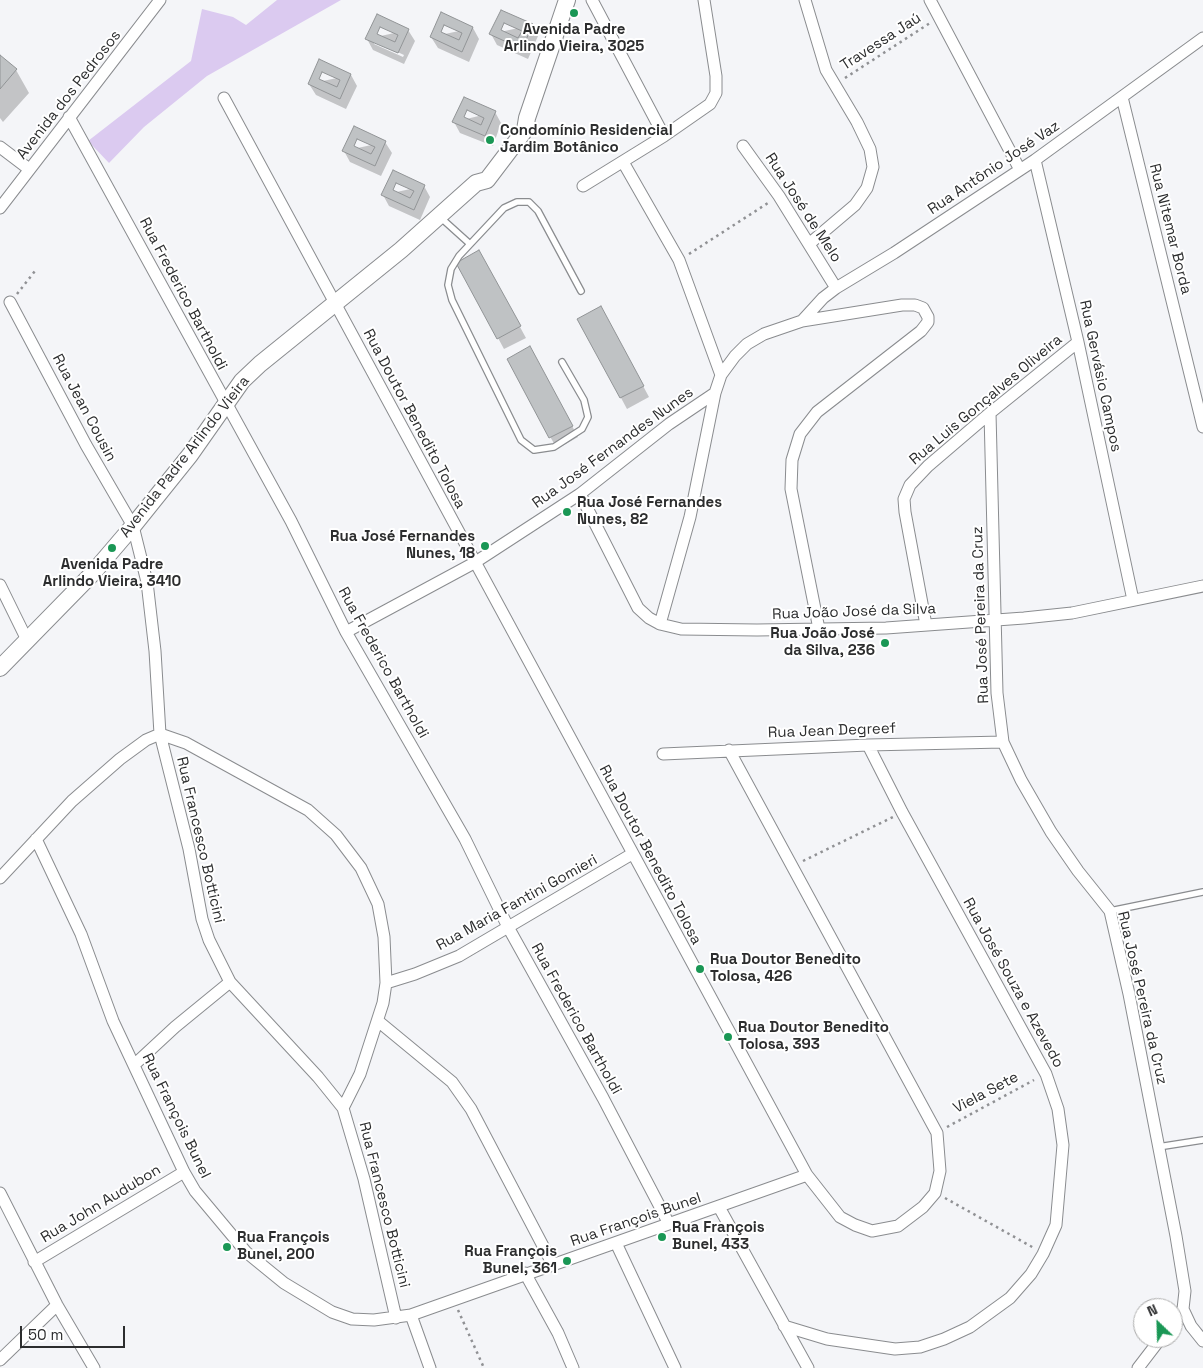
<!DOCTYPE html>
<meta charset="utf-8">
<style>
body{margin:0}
#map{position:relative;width:1203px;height:1368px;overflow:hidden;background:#f4f5f8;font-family:"Space Grotesk",sans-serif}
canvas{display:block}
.north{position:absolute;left:1133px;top:1298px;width:50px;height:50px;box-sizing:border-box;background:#fff;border:1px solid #ababab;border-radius:50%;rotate:336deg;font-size:14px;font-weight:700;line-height:20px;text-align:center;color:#2c2d2e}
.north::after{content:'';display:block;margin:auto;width:18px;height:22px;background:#1a9755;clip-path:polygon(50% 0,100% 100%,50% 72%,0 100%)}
.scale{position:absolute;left:20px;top:1326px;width:105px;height:22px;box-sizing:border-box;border:2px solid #2c2d2e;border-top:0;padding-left:6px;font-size:15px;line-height:18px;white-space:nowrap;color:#2c2d2e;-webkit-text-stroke:4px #fff;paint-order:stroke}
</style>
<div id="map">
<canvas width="1203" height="1368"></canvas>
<div class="north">N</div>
<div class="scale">50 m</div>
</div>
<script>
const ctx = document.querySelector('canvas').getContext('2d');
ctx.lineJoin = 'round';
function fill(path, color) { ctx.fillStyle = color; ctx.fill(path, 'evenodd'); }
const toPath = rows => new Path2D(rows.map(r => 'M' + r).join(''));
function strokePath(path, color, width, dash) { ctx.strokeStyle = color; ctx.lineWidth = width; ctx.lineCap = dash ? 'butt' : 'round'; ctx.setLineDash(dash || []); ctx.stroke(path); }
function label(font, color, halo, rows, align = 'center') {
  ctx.font = font + ' "Space Grotesk",sans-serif'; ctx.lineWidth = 4; ctx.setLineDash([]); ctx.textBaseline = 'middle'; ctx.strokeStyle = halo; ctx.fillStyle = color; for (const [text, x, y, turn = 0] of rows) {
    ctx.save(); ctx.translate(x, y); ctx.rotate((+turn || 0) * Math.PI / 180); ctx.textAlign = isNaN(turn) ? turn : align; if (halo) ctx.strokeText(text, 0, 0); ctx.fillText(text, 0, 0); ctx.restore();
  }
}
fill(toPath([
 [277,0,341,0,207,76,144,127,109,163,88,141,191,61,202,9,233,17,246,25]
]), '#dbcaf0');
fill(toPath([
 [532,25,538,36,528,59,497,45,491,34],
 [473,28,479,39,469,62,438,48,431,37],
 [408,30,415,41,404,64,373,50,367,39],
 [374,41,404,55,403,57,374,44],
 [0,57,16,70,29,93,3,122,0,118],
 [351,75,357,86,346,109,316,95,309,84],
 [495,112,501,123,493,146,460,133,454,122],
 [385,142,392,153,381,176,350,162,344,151],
 [424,186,430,197,420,220,389,206,383,195],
 [485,263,526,338,504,349,498,338],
 [607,319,649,397,627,409,579,320],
 [536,359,578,437,557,449,508,360]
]), '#0003');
const building = toPath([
 [501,10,533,24,522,49,489,34,501,10],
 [441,12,473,27,462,52,430,37,441,12],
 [377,14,409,29,398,53,365,39,377,14],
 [504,23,522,31,518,38,501,30,504,23],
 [444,25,462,33,459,40,441,32,444,25],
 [380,27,398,35,395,42,377,34,380,27],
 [0,55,17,69,0,89,0,55],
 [319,59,351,74,340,99,308,84,319,59],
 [322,72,340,80,337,87,319,79,322,72],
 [464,97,496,111,485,136,452,122,464,97],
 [467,110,484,118,481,125,464,117,467,110],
 [354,126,386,141,375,166,342,151,354,126],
 [490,135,494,138,491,144,486,141,490,135],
 [357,139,375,147,371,154,354,146,357,139],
 [393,170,425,185,414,210,381,195,393,170],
 [396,183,414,191,410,198,393,190,396,183],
 [479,250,521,326,497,339,456,263,479,250],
 [601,306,644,386,620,398,577,319,601,306],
 [530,346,573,426,549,438,507,359,530,346]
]);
fill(building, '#bfc2c4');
strokePath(building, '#919496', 1);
const service = toPath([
 [440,217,470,244],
 [562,362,584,400,588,417,582,429,554,447,534,450,521,440,452,300,448,285,451,269,459,256,504,208,517,202,529,202,538,211,581,291],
 [1110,911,1203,892],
 [1158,1147,1203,1140]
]);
const minor = toPath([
 [592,0,664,136],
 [805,0,826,70,857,122,870,149,873,167,867,188,855,205,809,244],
 [930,0,1019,168],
 [1122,97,1203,427],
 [224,98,807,1175,840,1217,855,1225,872,1231,898,1226,923,1207,935,1193,940,1171,937,1133,729,750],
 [69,117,291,521,346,632,465,839,508,927,603,1098,669,1224],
 [743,146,779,196,836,288],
 [0,147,29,169],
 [1035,160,1078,342,1133,600],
 [623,162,679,260,721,375],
 [583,186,664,136,710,104,716,93,716,76,704,0],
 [0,208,160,0],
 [10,302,86,445,133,526,147,582,155,651,160,734,189,849,202,919,209,940,230,982,318,1077,343,1108,364,1179,396,1318],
 [802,321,823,298,836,288,894,253,1035,160,1203,38],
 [990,413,997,693,1003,742,1021,780,1051,832,1078,871,1110,911,1129,994,1176,1236,1185,1291,1183,1309,1191,1326,1203,1341],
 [580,494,638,608,649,618,660,624,681,629,757,630,886,628,1024,618,1072,613,1203,586],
 [0,585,28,642],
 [660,624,690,517,715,393,721,375,735,356,747,344,764,334,802,321,902,305,915,305,923,308,928,317,928,322,921,331,817,412,800,434,792,460,791,489,819,629],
 [926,625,905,512,904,499,910,485,928,466,990,413,1078,342],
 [346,632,474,563,580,494,669,424,715,393],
 [663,754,868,745,1003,742],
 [36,839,81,934,113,1021,184,1172,195,1191,246,1252,284,1283,332,1312,352,1319,374,1320,411,1315,807,1175],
 [0,878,72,801,120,759,146,740,160,734,186,743,308,810,336,835,361,868,378,904,384,937,386,983,383,1003,360,1074,343,1108],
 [386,983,415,974,459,956,632,854],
 [378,1021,452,1082,471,1109,553,1265],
 [134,1065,175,1027,230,982],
 [0,1193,57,1305,94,1368],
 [719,1207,808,1368],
 [616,1243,675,1368],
 [34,1262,184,1172],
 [525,1273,558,1333,573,1368],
 [411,1315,430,1368],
 [1173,1322,1183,1309],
 [784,1326,827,1339,895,1349,920,1347,944,1339,970,1327,1010,1298,1031,1274,1043,1254,1056,1225,1063,1145,1058,1109,1046,1074,902,812,868,745],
 [0,1360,57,1305],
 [1138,1368,1161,1338]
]);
const secondary = toPath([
 [0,668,92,574,133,526,190,455,242,381,260,364,401,250,476,183,487,180,525,130,527,118,567,0]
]);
strokePath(service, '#8a8c8f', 8);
strokePath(minor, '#8a8c8f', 13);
strokePath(secondary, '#8a8c8f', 18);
strokePath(toPath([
 [845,78,930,23],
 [689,254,768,203],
 [17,294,35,271],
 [803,861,893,817],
 [947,1127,1034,1080],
 [945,1198,1034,1248],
 [458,1310,484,1368]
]), '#909194', 2.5, [2.5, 4]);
strokePath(service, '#fff', 5.5);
strokePath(minor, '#fff', 11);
strokePath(secondary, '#fff', 16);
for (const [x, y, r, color] of [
 [574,13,5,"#1a9755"],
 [490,140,5,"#1a9755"],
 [567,512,5,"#1a9755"],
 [485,546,5,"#1a9755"],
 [112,548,5,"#1a9755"],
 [885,643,5,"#1a9755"],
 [700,969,5,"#1a9755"],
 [728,1037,5,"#1a9755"],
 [662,1237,5,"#1a9755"],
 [227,1247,5,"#1a9755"],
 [567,1261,5,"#1a9755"]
]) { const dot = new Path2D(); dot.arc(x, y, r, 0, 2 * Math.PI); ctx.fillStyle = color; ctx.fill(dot); strokePath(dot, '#fff', 2); }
label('bold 15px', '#2c2d2e', '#fff', [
 ["Avenida Padre",574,30,"center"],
 ["Arlindo Vieira, 3025",574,47,"center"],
 ["Condomínio Residencial",500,131],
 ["Jardim Botânico",500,148],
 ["Rua José Fernandes",577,503],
 ["Nunes, 82",577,520],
 ["Rua José Fernandes",475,537,"right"],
 ["Nunes, 18",475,554,"right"],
 ["Avenida Padre",112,565,"center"],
 ["Arlindo Vieira, 3410",112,582,"center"],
 ["Rua João José",875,634,"right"],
 ["da Silva, 236",875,651,"right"],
 ["Rua Doutor Benedito",710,960],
 ["Tolosa, 426",710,977],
 ["Rua Doutor Benedito",738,1028],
 ["Tolosa, 393",738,1045],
 ["Rua François",672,1228],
 ["Bunel, 433",672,1245],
 ["Rua François",237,1238],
 ["Bunel, 200",237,1255],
 ["Rua François",557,1252,"right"],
 ["Bunel, 361",557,1269,"right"]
], 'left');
label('15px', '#2c2d2e', '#fff', [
 ["Travessa Jaú",881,42,-33],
 ["Avenida dos Pedrosos",69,95,-52],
 ["Rua Antônio José Vaz",994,168,-34],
 ["Rua José de Melo",803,208,57],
 ["Rua Nitemar Borda",1170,229,76],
 ["Rua Frederico Bartholdi",183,294,62],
 ["Rua Gervásio Campos",1100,376,78],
 ["Rua Luis Gonçalves Oliveira",986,400,-40],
 ["Rua Jean Cousin",84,408,62],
 ["Rua Doutor Benedito Tolosa",414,419,62],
 ["Rua José Fernandes Nunes",613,448,-36],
 ["Avenida Padre Arlindo Vieira",185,457,-52],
 ["Rua João José da Silva",854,612,-2],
 ["Rua José Pereira da Cruz",981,615,-92],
 ["Rua Frederico Bartholdi",383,663,61],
 ["Rua Jean Degreef",832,731,-2],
 ["Rua Francesco Botticini",200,840,77],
 ["Rua Doutor Benedito Tolosa",650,855,62],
 ["Rua Maria Fantini Gomieri",517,903,-29],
 ["Rua José Souza e Azevedo",1013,983,61],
 ["Rua José Pereira da Cruz",1142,998,77],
 ["Rua Frederico Bartholdi",576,1019,61],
 ["Viela Sete",986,1093,-28],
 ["Rua François Bunel",176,1116,64],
 ["Rua John Audubon",101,1204,-31],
 ["Rua Francesco Botticini",384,1205,76],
 ["Rua François Bunel",636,1220,-19]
]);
</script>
